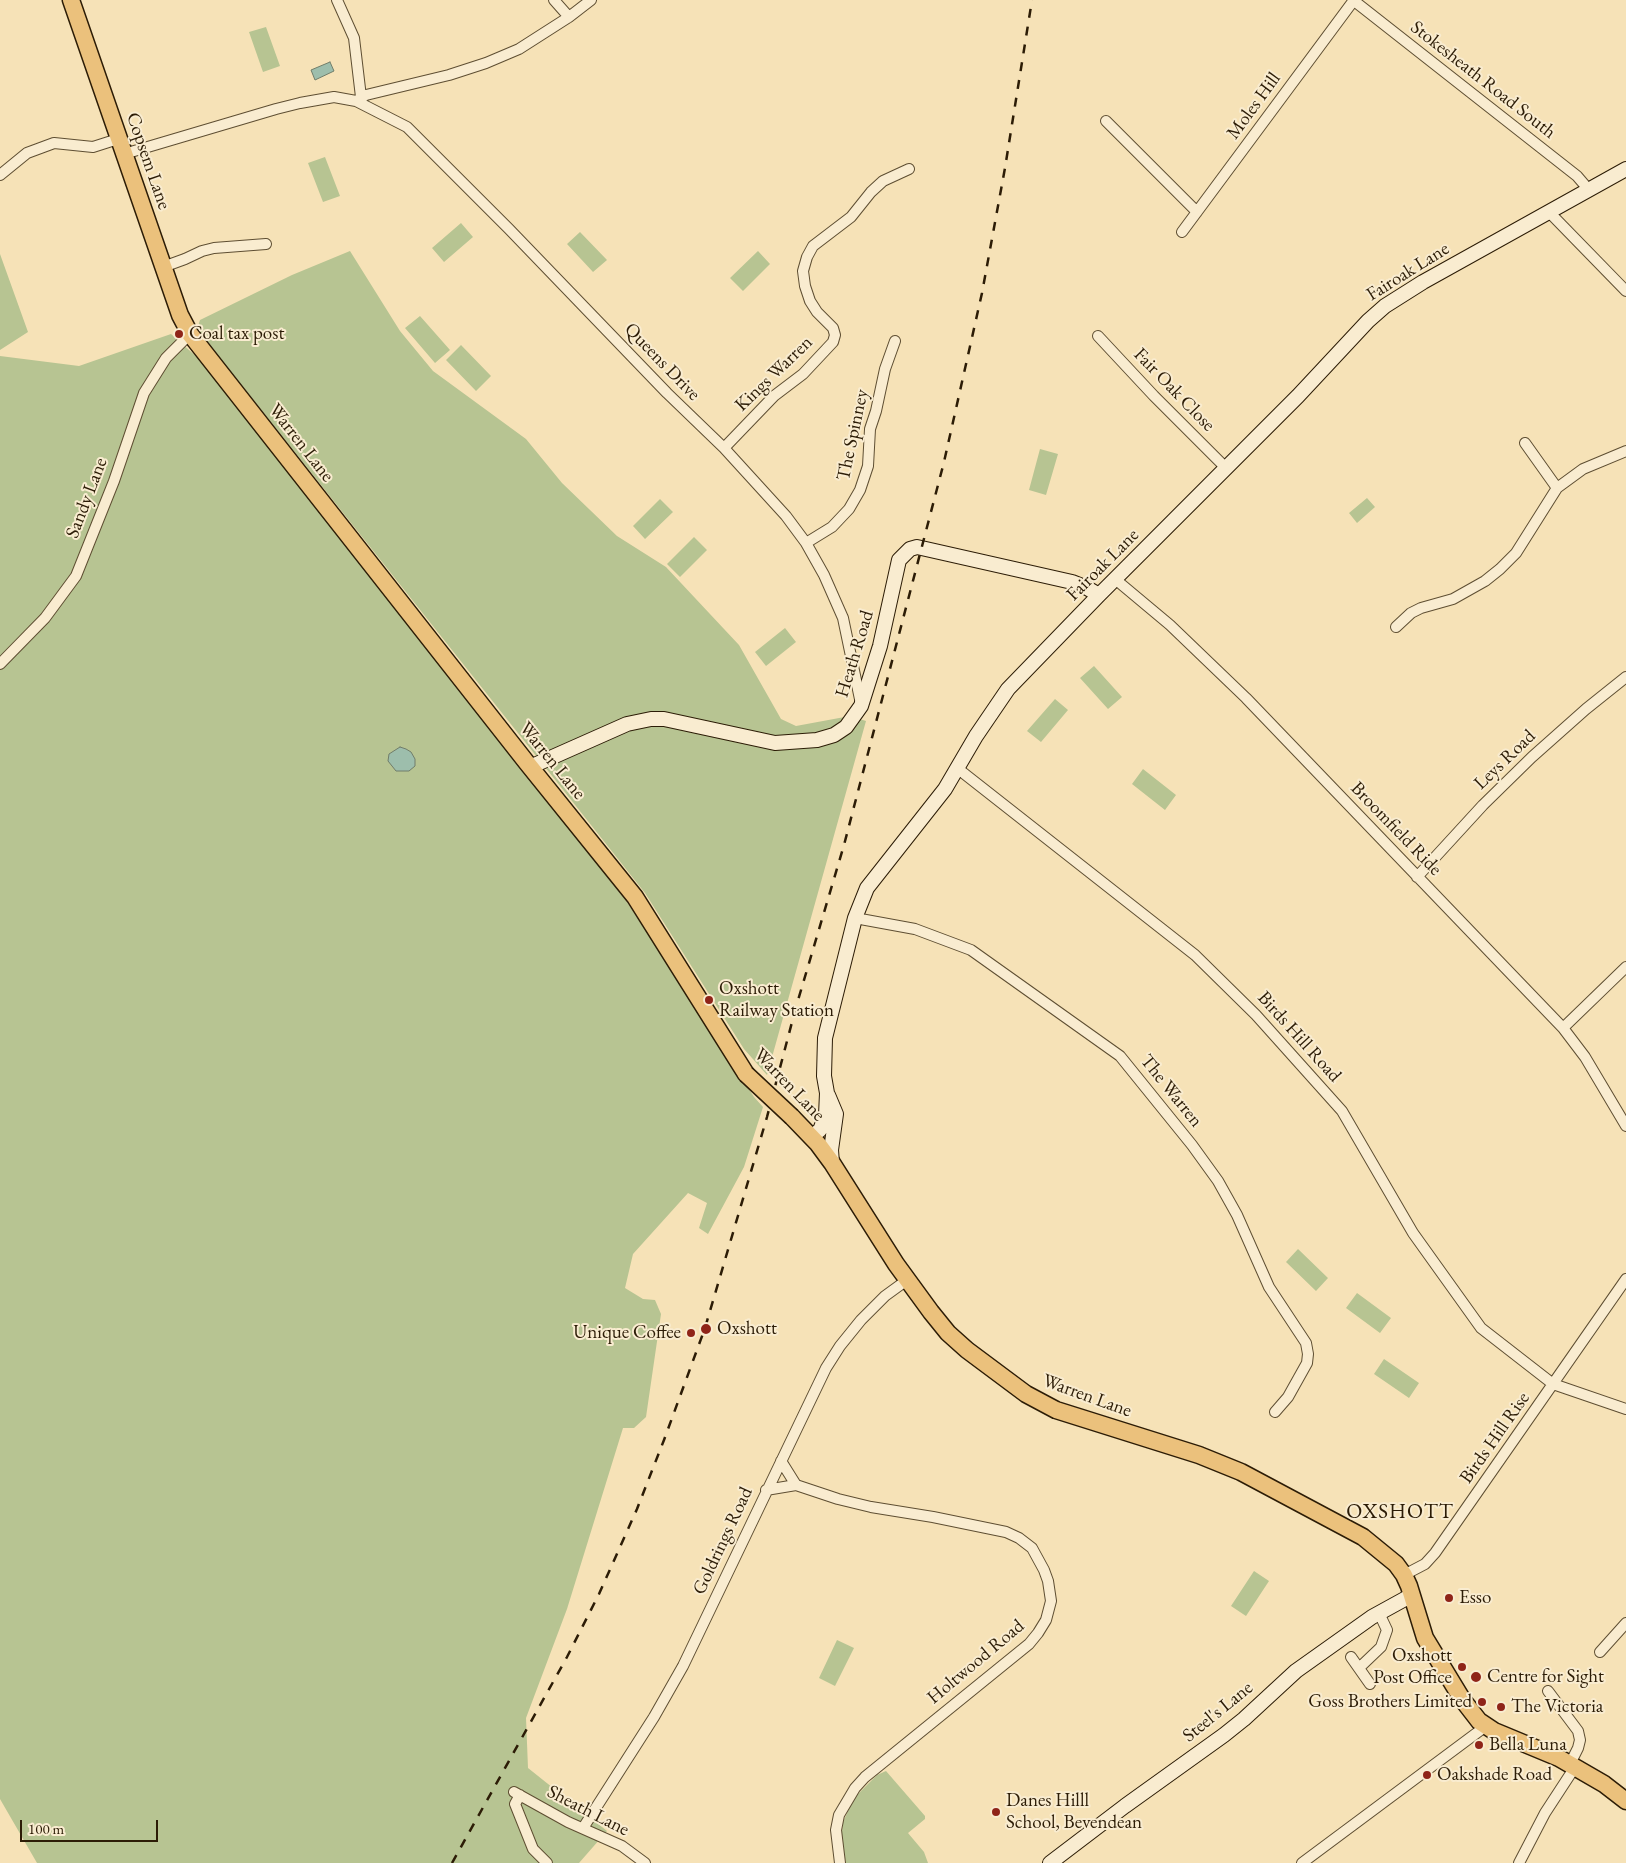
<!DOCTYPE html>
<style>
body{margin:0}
#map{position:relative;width:1626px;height:1863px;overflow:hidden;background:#f6e2b7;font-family:"EB Garamond",serif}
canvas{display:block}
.scale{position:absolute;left:20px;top:1820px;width:138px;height:22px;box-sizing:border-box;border:2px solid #2c1c06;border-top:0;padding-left:6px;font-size:15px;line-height:18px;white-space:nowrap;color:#2c1c06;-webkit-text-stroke:4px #f9ecd0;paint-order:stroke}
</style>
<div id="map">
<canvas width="1626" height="1863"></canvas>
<div class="scale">100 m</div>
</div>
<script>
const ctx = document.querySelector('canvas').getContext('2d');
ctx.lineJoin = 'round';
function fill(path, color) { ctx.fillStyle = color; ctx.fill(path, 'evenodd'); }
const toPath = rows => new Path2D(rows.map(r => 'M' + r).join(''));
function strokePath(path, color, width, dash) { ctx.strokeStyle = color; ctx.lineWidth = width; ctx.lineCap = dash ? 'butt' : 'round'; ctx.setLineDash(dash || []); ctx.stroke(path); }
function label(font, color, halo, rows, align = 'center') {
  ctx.font = font + ' "EB Garamond",serif'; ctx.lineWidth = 4; ctx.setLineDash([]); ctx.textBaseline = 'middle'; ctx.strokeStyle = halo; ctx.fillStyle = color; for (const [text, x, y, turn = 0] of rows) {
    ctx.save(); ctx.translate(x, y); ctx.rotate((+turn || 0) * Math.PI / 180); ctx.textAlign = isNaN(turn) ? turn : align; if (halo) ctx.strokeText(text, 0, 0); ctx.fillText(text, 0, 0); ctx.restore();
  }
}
fill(toPath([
 [266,27,280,66,263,72,249,32],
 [325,157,340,196,323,202,308,163],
 [461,223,473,237,444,262,432,248],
 [580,232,607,260,593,272,567,244],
 [350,251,400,331,433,371,526,439,562,483,617,536,666,567,739,645,781,719,796,726,850,716,866,721,767,1075,744,1049,645,893,197,329,200,320,292,275],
 [758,251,770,264,743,291,730,278],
 [0,254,28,332,0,350],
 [420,316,450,350,435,363,405,328],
 [171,334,198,358,627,902,754,1097,763,1107,744,1167,708,1234,699,1228,707,1203,688,1193,633,1254,625,1288,643,1299,655,1300,661,1314,646,1417,634,1428,623,1428,567,1609,526,1718,528,1768,607,1831,579,1863,37,1863,0,1799,0,356,79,366],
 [461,345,491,376,476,391,446,360],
 [1040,449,1058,454,1046,495,1029,490],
 [1367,498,1375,507,1357,523,1349,513],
 [660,499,673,512,645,539,633,526],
 [694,537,707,550,680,577,667,564],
 [785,628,796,642,766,666,755,652],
 [1094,666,1122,697,1108,709,1080,678],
 [1055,699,1068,710,1041,742,1027,731],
 [1143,769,1176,795,1165,810,1132,784],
 [1298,1249,1328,1278,1316,1291,1286,1262],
 [1357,1293,1391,1318,1380,1333,1346,1308],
 [1384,1359,1419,1383,1409,1398,1374,1374],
 [1254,1571,1269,1581,1246,1616,1231,1606],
 [837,1640,854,1648,835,1686,819,1678],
 [886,1771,925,1816,925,1819,908,1833,924,1852,928,1863,846,1863,841,1841,843,1822,854,1798,877,1775]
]), '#b7c492');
const water = toPath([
 [330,62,334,71,315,80,311,70,330,62],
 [400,747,406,749,411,752,415,759,415,766,409,771,396,771,388,761,389,754,400,747]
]);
fill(water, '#9dbeac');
strokePath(water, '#707d6a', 1);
const street = toPath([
 [337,0,354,38,361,97],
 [554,0,569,17],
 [1353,0,1577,176,1589,190],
 [356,101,366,95,449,75,486,63,519,49,569,17,591,0],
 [1106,121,1197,212],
 [124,154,276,109,300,103,334,97,356,101,407,127,509,229,667,393,724,448,786,516,806,543,824,575,843,618,861,704],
 [0,175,27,153,54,143,93,147,118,139],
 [1549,212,1626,291],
 [1182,232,1354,0],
 [163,267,185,259,202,251,214,248,266,244],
 [1098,336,1154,396,1226,468],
 [1525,443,1557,488],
 [724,448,774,396,803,374,833,342,835,335,833,328,817,312,810,301,805,286,803,271,807,257,813,246,851,217,871,192,883,181,909,169],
 [806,543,832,527,849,509,860,490,868,466,870,429,876,411,885,369,895,341],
 [1115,579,1170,625,1246,698,1563,1028,1585,1057,1626,1126],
 [1396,627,1411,613,1421,608,1453,599,1485,581,1500,569,1516,553,1557,488,1583,469,1626,451],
 [0,664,45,618,76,576,114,481,144,393,166,358,190,334],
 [957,768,1195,955,1256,1015,1342,1111,1413,1233,1481,1328,1553,1384,1626,1409],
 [1417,877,1483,805,1532,757,1586,709,1626,677],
 [855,918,915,929,971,950,1120,1056,1192,1145,1218,1181,1237,1215,1269,1287,1306,1343,1308,1354,1307,1363,1288,1397,1275,1412],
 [1563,1028,1626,967],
 [781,1461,796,1485],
 [766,1490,796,1485,838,1499,871,1507,933,1517,1006,1532,1019,1538,1032,1548,1044,1570,1048,1581,1051,1601,1046,1620,1038,1633,1029,1644,865,1777,855,1788,839,1815,836,1830,840,1863],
 [1404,1575,1425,1564,1435,1553,1626,1279],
 [1600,1652,1626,1623],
 [1351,1657,1370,1684],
 [1359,1668,1381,1647,1387,1630,1379,1613],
 [1548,1691,1578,1731,1580,1740,1578,1748,1570,1764],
 [514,1792,568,1822,622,1846,645,1863],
 [520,1795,515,1804,533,1849,547,1863],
 [583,1828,654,1717,683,1666,826,1368,840,1346,861,1320,885,1296,907,1280],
 [1302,1863,1486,1726],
 [1519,1863,1545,1813,1575,1767]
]);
const secondary = toPath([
 [530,767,627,724,651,719,664,719,775,743,817,740,834,735,846,727,861,706,880,646,899,560,910,549,917,547,1072,582,1087,588,1099,595],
 [828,1095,836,1114,831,1150,832,1163],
 [811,1137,820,1130,826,1115,827,1093,824,1076,825,1038,855,918,867,888,945,789,976,736,1008,689,1099,595,1298,396,1368,321,1385,306,1423,282,1626,169],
 [1050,1863,1125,1806,1224,1735,1244,1719,1296,1671,1372,1617,1412,1595]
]);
const primary = toPath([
 [71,0,180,315,190,334,527,763,635,897,746,1074],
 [792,1117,818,1144,832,1163,896,1264,931,1312,948,1333,967,1350,1026,1394,1056,1410,1199,1455,1241,1472,1363,1537,1396,1564,1404,1575,1409,1586,1425,1638,1462,1699,1479,1721,1494,1731,1559,1758,1604,1784,1626,1801]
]);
strokePath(street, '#5e4e32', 12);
strokePath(secondary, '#2c1c06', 16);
strokePath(primary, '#2c1c06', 19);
strokePath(street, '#f9ecd0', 10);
strokePath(secondary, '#f9ecd0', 14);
strokePath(primary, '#ebc17c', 16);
strokePath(toPath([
 [452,1863,567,1657,599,1594,637,1509,664,1440,705,1328,767,1117,796,1007,844,845,944,462,982,293,1005,168,1032,0]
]), '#2c1c06', 2.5, [9, 9]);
const primaryBridge = toPath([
 [746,1074,792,1117]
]);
strokePath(primaryBridge, '#2c1c06', 19, []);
strokePath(primaryBridge, '#ebc17c', 16);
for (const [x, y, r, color] of [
 [179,334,5,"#8f2418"],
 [709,1000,5,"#8f2418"],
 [706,1329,6,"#8f2418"],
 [691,1333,5,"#8f2418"],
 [1449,1598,5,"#8f2418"],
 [1462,1667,5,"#8f2418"],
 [1476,1677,6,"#8f2418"],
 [1482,1702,5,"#8f2418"],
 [1501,1707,5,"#8f2418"],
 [1479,1745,5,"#8f2418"],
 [1427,1775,5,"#8f2418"],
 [996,1812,5,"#8f2418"]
]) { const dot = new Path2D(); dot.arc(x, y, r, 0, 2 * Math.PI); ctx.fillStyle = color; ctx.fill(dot); strokePath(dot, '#f9ecd0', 2); }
label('19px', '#2c1c06', '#f9ecd0', [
 ["Stokesheath Road South",1483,80,38],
 ["Moles Hill",1254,106,-54],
 ["Copsem Lane",148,161,71],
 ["Fairoak Lane",1408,272,-32],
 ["Queens Drive",662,362,46],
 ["Kings Warren",774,374,-44],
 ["Fair Oak Close",1174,390,46],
 ["The Spinney",853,435,-78],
 ["Warren Lane",301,443,52],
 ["Sandy Lane",87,498,-69],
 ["Fairoak Lane",1103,565,-45],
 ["Heath Road",855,654,-73],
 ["Leys Road",1505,760,-44],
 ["Warren Lane",552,761,51],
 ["Broomfield Ride",1396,829,46],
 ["Birds Hill Road",1299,1037,48],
 ["Warren Lane",789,1085,46],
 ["The Warren",1171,1091,51],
 ["Warren Lane",1087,1396,20],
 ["Birds Hill Rise",1495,1438,-55],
 ["Goldrings Road",723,1541,-65],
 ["Holtwood Road",976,1662,-40],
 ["Steel's Lane",1218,1712,-39],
 ["Sheath Lane",588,1811,27]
]);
label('19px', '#2c1c06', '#f9ecd0', [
 ["Coal tax post",189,334],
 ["Oxshott",719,989],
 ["Railway Station",719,1011],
 ["Oxshott",717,1329],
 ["Unique Coffee",681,1333,"right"],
 ["Esso",1459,1598],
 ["Oxshott",1452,1656,"right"],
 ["Post Office",1452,1678,"right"],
 ["Centre for Sight",1487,1677],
 ["Goss Brothers Limited",1472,1702,"right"],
 ["The Victoria",1511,1707],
 ["Bella Luna",1489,1745],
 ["Oakshade Road",1437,1775],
 ["Danes Hilll",1006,1801],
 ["School, Bevendean",1006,1823]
], 'left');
ctx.letterSpacing = '1px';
label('21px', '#2c1c06', '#f9ecd0', [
 ["OXSHOTT",1400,1512]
]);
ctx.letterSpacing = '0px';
</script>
